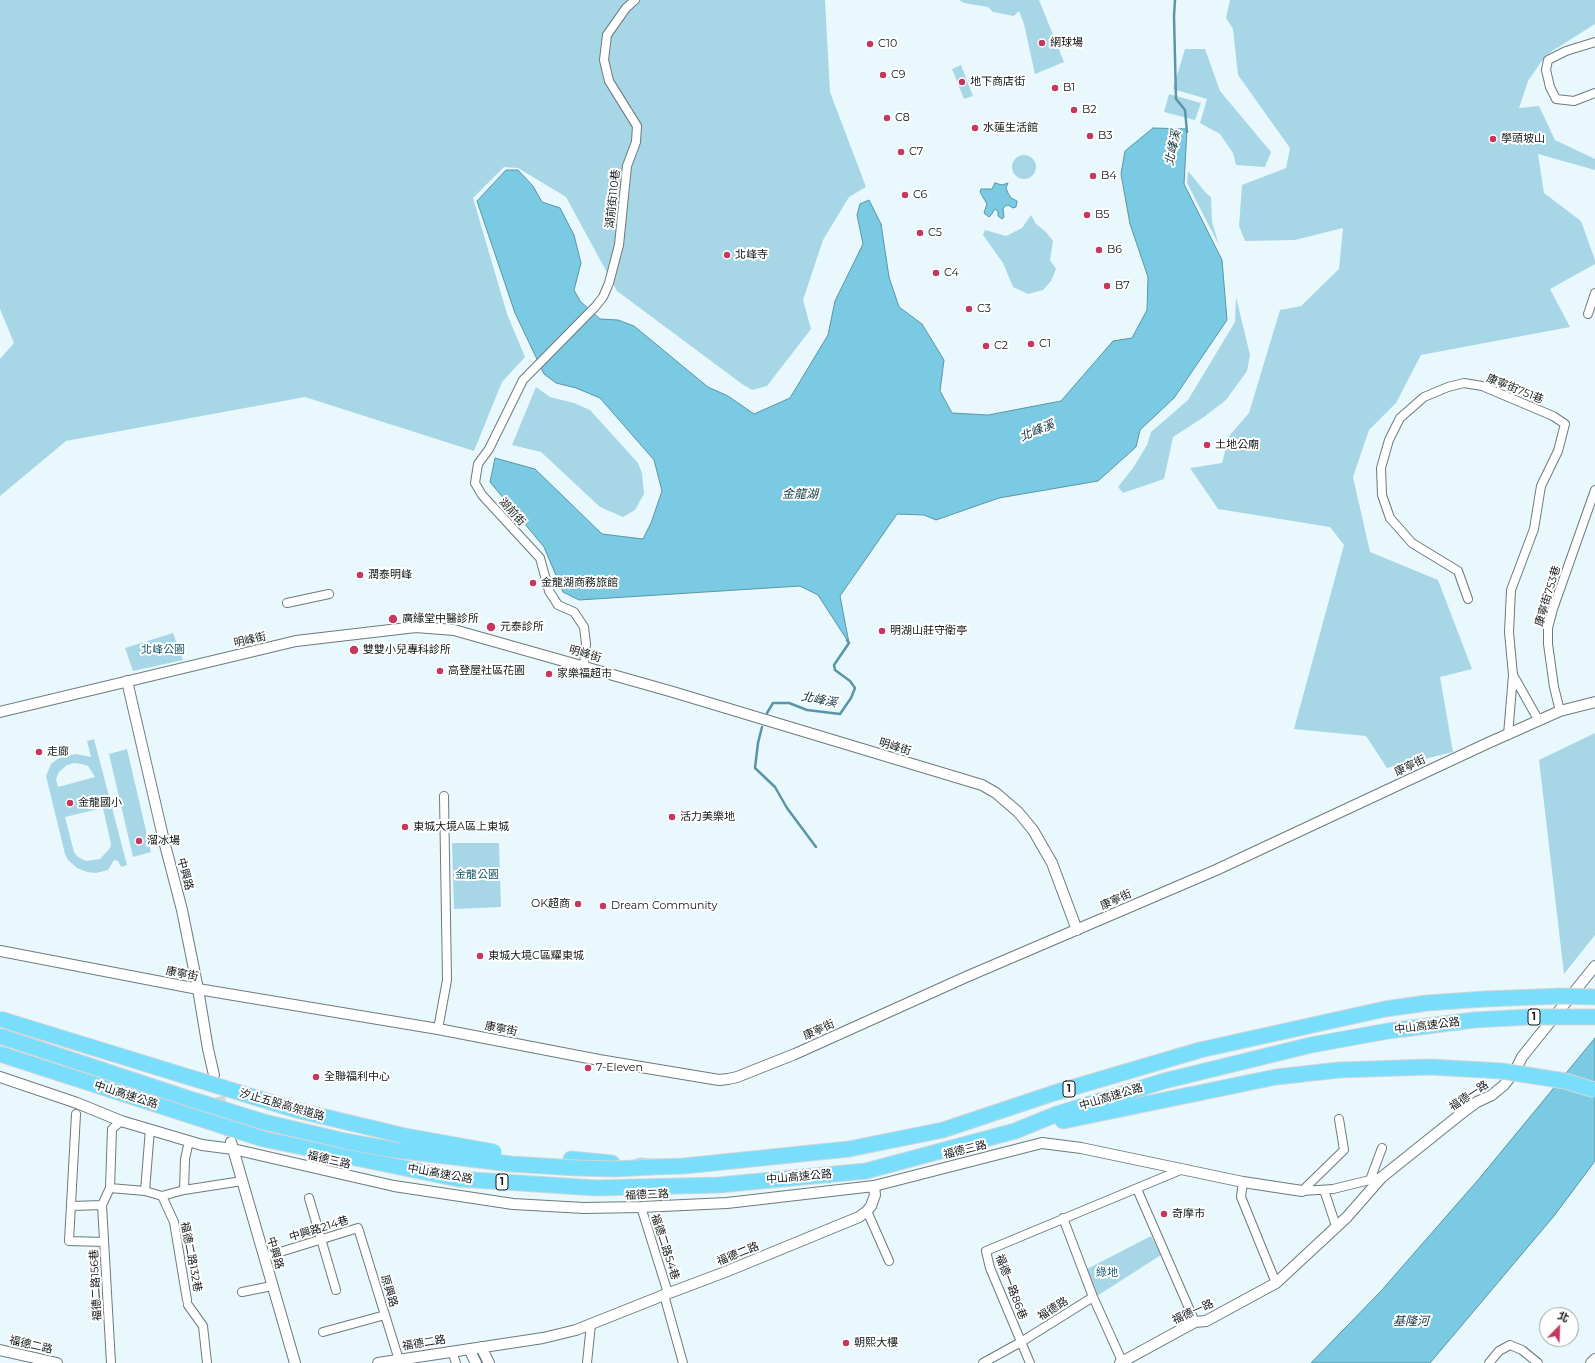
<!DOCTYPE html>
<meta charset="utf-8">
<style>
body{margin:0}
#map{position:relative;width:1595px;height:1363px;overflow:hidden;background:#e9f8fd;font-family:Montserrat,"Noto Sans TC",sans-serif}
canvas{display:block}
.north{position:absolute;left:1539px;top:1307px;width:40px;height:40px;box-sizing:border-box;background:#fff;border:1px solid #a1a3a3;border-radius:50%;rotate:23deg;font-size:11px;font-weight:700;line-height:16px;text-align:center;color:#13181a}
.north::after{content:'';display:block;margin:auto;width:14px;height:18px;background:#c5375e;clip-path:polygon(50% 0,100% 100%,50% 72%,0 100%)}
</style>
<div id="map">
<canvas width="1595" height="1363"></canvas>
<div class="north">北</div>
</div>
<script>
const ctx = document.querySelector('canvas').getContext('2d');
ctx.lineJoin = 'round';
function fill(path, color) { ctx.fillStyle = color; ctx.fill(path, 'evenodd'); }
const toPath = rows => new Path2D(rows.map(r => 'M' + r).join(''));
function strokePath(path, color, width, dash) { ctx.strokeStyle = color; ctx.lineWidth = width; ctx.lineCap = dash ? 'butt' : 'round'; ctx.setLineDash(dash || []); ctx.stroke(path); }
function label(font, color, halo, rows, align = 'center') {
  ctx.font = font + ' Montserrat,"Noto Sans TC",sans-serif'; ctx.lineWidth = 4; ctx.setLineDash([]); ctx.textBaseline = 'middle'; ctx.strokeStyle = halo; ctx.fillStyle = color; for (const [text, x, y, turn = 0] of rows) {
    ctx.save(); ctx.translate(x, y); ctx.rotate((+turn || 0) * Math.PI / 180); ctx.textAlign = isNaN(turn) ? turn : align; if (halo) ctx.strokeText(text, 0, 0); ctx.fillText(text, 0, 0); ctx.restore();
  }
}
fill(toPath([
 [0,0,825,0,830,92,866,187,849,197,823,240,803,300,811,329,767,386,752,390,742,384,617,291,566,197,518,168,504,167,473,198,507,314,525,357,502,382,474,451,305,397,66,441,0,496,0,359,14,343,0,309],
 [959,0,1039,0,1064,62,1035,74,1024,24,1019,11,1014,16,993,12,988,7,964,3],
 [1230,0,1595,0,1595,24,1546,55,1528,81,1519,108,1539,106,1555,140,1595,159,1595,170,1538,154,1544,193,1581,221,1595,260,1595,264,1550,289,1570,327,1421,355,1396,403,1369,430,1353,477,1370,552,1438,580,1472,669,1440,677,1453,752,1387,768,1366,736,1294,729,1344,545,1330,527,1218,509,1190,468,1222,463,1229,436,1249,413,1280,310,1301,306,1339,269,1343,228,1295,240,1245,241,1239,226,1242,185,1286,168,1290,148,1238,75,1233,29,1226,18],
 [1185,49,1205,49,1220,91,1271,152,1265,167,1236,165,1233,153,1220,134,1200,123,1207,99,1173,89],
 [961,65,973,96,964,99,952,69],
 [1169,94,1201,103,1195,120,1164,112],
 '1012 167a12 12 0 1 1 24 0a12 12 0 1 1-24 0Z',
 [1188,171,1206,193,1211,197,1212,222,1219,245,1187,183],
 [1031,215,1036,224,1046,232,1053,241,1050,260,1056,269,1051,281,1043,290,1028,294,1013,287,1003,263,983,235,985,230,1006,236,1022,228],
 [1236,297,1250,355,1247,371,1226,400,1204,417,1173,437,1164,479,1123,493,1118,487,1133,468,1147,445,1151,432,1188,400,1235,322],
 [536,387,550,397,574,403,590,410,638,463,642,473,644,494,635,510,623,517,600,507,541,452,512,445],
 [173,633,183,660,133,671,125,648],
 [1595,733,1595,935,1564,974,1539,760],
 [94,739,127,865,121,867,118,861,114,860,108,870,96,873,87,872,77,868,68,860,65,854,46,776,51,764,60,757,76,754,91,757,87,741],
 [74,763,82,764,88,766,95,777,58,787,56,779,59,772,67,765],
 [103,808,111,844,110,848,100,859,86,861,78,857,74,852,65,817],
 [127,749,151,852,133,857,109,754],
 [452,843,499,843,501,907,454,909],
 [1151,1236,1161,1255,1097,1296,1087,1269]
]), '#a7d7e6');
const water = toPath([
 [1153,128,1187,129,1184,184,1222,260,1227,320,1174,398,1140,430,1136,447,1098,481,999,498,936,520,924,515,897,514,840,596,849,643,818,595,800,586,579,600,563,592,544,547,490,482,495,458,535,469,602,534,643,539,651,523,662,491,654,460,600,398,576,388,556,383,544,374,515,313,477,201,506,170,518,170,533,186,542,202,560,208,574,235,581,263,574,290,580,301,600,319,618,320,634,326,708,387,728,396,754,414,790,398,828,335,835,301,863,244,857,215,860,204,869,200,881,224,889,277,899,307,922,324,944,360,940,391,952,413,988,415,1061,401,1113,341,1132,338,1147,310,1148,277,1130,224,1121,174,1125,151,1153,128],
 [995,183,1002,185,1008,183,1006,188,1008,193,1011,198,1017,201,1016,207,1013,208,1008,205,1005,206,1003,209,1004,217,1002,219,998,216,998,212,996,209,994,210,992,214,989,217,984,213,987,204,980,192,981,189,992,189,995,183],
 [1595,1038,1595,1161,1554,1216,1430,1363,1311,1363,1381,1291,1478,1180,1595,1038]
]);
fill(water, '#79cae2');
strokePath(water, '#5a95a6', 1);
strokePath(toPath([
 [1175,0,1174,16,1176,99,1185,110,1187,132],
 [767,713,773,703,789,703,807,710,840,714,851,698,855,688,850,681,835,670,834,665,849,643,847,640],
 [762,727,758,743,755,768,775,787,787,808,816,847]
]), '#5a95a6', 2.5);
strokePath(toPath([
 [216,1082,231,1142]
]), '#c9d6db', 10, [10, 5]);
const minor = toPath([
 [1595,42,1566,51,1548,60,1546,70,1550,87,1556,99,1574,101,1595,93],
 [1588,314,1595,293],
 [1468,599,1458,571,1412,543,1390,518,1382,495,1381,468,1389,440,1400,418,1424,397,1448,387,1464,383,1482,386,1553,416,1565,424,1558,451,1541,486,1534,529,1511,590,1509,632,1513,675,1508,735],
 [287,603,329,594],
 [584,666,586,644,584,627,574,612,558,605,549,591,540,558,482,495,475,483,478,464,489,449,523,380,595,307,603,297,609,283,619,245,627,166,636,142,637,126,609,81,604,60,607,35,626,8,635,0],
 [1513,675,1539,721],
 [1560,711,1554,687,1548,644,1548,628,1553,609,1595,490],
 [438,1029,447,980,444,796],
 [76,1114,69,1241,104,1242],
 [1370,1180,1382,1148],
 [1243,1182,1241,1197,1276,1283],
 [110,1188,112,1129,121,1121],
 [1137,1189,1195,1322],
 [184,1190,242,1181],
 [1324,1190,1336,1226],
 [145,1191,150,1129],
 [1302,1191,1344,1150,1339,1119],
 [1302,1191,1333,1189,1382,1177],
 [162,1196,174,1222,187,1300],
 [162,1196,184,1190,185,1159,189,1141],
 [309,1198,336,1290],
 [102,1205,111,1363],
 [71,1206,102,1205,110,1188,145,1191,162,1196],
 [641,1207,668,1293],
 [867,1211,889,1261],
 [1063,1218,1093,1297,1122,1361],
 [264,1257,358,1228,399,1360],
 [242,1292,272,1286],
 [664,1295,683,1363],
 [188,1305,203,1326,207,1363],
 [323,1332,385,1315],
 [452,1351,456,1363],
 [587,1363,591,1324],
 [983,1363,1021,1342,1093,1297],
 [1030,1363,990,1268,986,1251,1183,1169],
 [1489,1363,1499,1351,1510,1345,1522,1350,1538,1363]
]);
const tertiary = toPath([
 [127,681,164,841,182,910,198,989,208,1049,214,1075],
 [0,712,296,641,416,627,454,630,673,692,982,785,996,793,1018,812,1033,830,1052,863,1077,930],
 [0,951,198,989,438,1029,599,1060,719,1080,728,1079,737,1077,795,1054,966,977,1216,870,1488,743,1560,711,1595,702],
 [0,1077,77,1103,121,1121,202,1145,233,1149,394,1186,513,1204,584,1208,641,1207,727,1203,874,1186,1042,1143,1081,1148,1243,1182,1302,1191],
 [231,1142,295,1363],
 [481,1347,489,1363],
 [469,1349,476,1363],
 [0,1350,57,1363],
 [378,1363,543,1338,576,1330,664,1295,725,1272,859,1217,867,1211,871,1206,875,1195,874,1186],
 [1120,1363,1195,1322,1206,1321,1276,1283,1347,1217,1382,1177,1462,1113,1477,1102,1492,1095,1504,1085,1515,1071,1522,1057,1595,966],
 [1591,1363,1595,1359]
]);
const motorway = toPath([
 [0,1054,263,1139,458,1179,596,1188,719,1185,866,1171,1015,1131,1057,1114,1164,1081,1311,1045,1388,1031,1474,1020],
 [1063,1121,1276,1077,1339,1070,1430,1067,1502,1071],
 [571,1159,612,1163],
 [640,1166,653,1167,684,1166,849,1149,943,1130,1054,1093,1200,1050,1385,1009,1427,1003,1485,999]
]);
strokePath(minor, '#6c7a7e', 10);
strokePath(tertiary, '#6c7a7e', 12);
strokePath(motorway, '#d5d5d6', 17);
strokePath(minor, '#fff', 8);
strokePath(tertiary, '#fff', 10);
strokePath(motorway, '#79defb', 15);
const motorwayBridge = toPath([
 [1485,999,1562,996,1595,997],
 [0,1019,296,1110,405,1136,494,1152],
 [1474,1020,1529,1017,1595,1017],
 [0,1036,184,1097,264,1122,345,1141,395,1150,511,1164,576,1168,615,1169,653,1167],
 [1502,1071,1565,1081,1595,1090]
]);
strokePath(motorwayBridge, '#d5d5d6', 17, []);
strokePath(motorwayBridge, '#79defb', 15);
for (const [x, y, r, color] of [
 [1042,43,4,"#c5375e"],
 [870,44,4,"#c5375e"],
 [883,75,4,"#c5375e"],
 [962,82,4,"#c5375e"],
 [1055,88,4,"#c5375e"],
 [1074,110,4,"#c5375e"],
 [887,118,4,"#c5375e"],
 [975,128,4,"#c5375e"],
 [1090,136,4,"#c5375e"],
 [1493,139,4,"#c5375e"],
 [901,152,4,"#c5375e"],
 [1093,176,4,"#c5375e"],
 [905,195,4,"#c5375e"],
 [1087,215,4,"#c5375e"],
 [920,233,4,"#c5375e"],
 [1099,250,4,"#c5375e"],
 [727,255,4,"#c5375e"],
 [936,273,4,"#c5375e"],
 [1107,286,4,"#c5375e"],
 [969,309,4,"#c5375e"],
 [1031,344,4,"#c5375e"],
 [986,346,4,"#c5375e"],
 [1207,445,4,"#c5375e"],
 [360,575,4,"#c5375e"],
 [533,583,4,"#c5375e"],
 [393,619,5,"#c5375e"],
 [491,627,5,"#c5375e"],
 [882,631,4,"#c5375e"],
 [354,650,5,"#c5375e"],
 [440,671,4,"#c5375e"],
 [549,674,4,"#c5375e"],
 [39,752,4,"#c5375e"],
 [70,803,4,"#c5375e"],
 [672,817,4,"#c5375e"],
 [405,827,4,"#c5375e"],
 [139,841,4,"#c5375e"],
 [578,904,4,"#c5375e"],
 [603,906,4,"#c5375e"],
 [480,956,4,"#c5375e"],
 [588,1068,4,"#c5375e"],
 [316,1077,4,"#c5375e"],
 [1164,1214,4,"#c5375e"],
 [846,1343,4,"#c5375e"]
]) { const dot = new Path2D(); dot.arc(x, y, r, 0, 2 * Math.PI); ctx.fillStyle = color; ctx.fill(dot); strokePath(dot, '#fff', 1.5); }
for (const [x, y, w] of [
 [1534,1017,12],
 [1069,1089,12],
 [502,1182,12]
]) { const box = new Path2D(); box.roundRect(x - w / 2, y - 8, w, 16, 3); ctx.fillStyle = '#fff'; ctx.fill(box); strokePath(box, '#13181a', 1); }
label('bold 10px', '#13181a', null, [
 ["1",1534,1017],
 ["1",1069,1089],
 ["1",502,1182]
]);
label('11px', '#13181a', '#fff', [
 ["網球場",1050,43],
 ["C10",878,44],
 ["C9",891,75],
 ["地下商店街",970,82],
 ["B1",1063,88],
 ["B2",1082,110],
 ["C8",895,118],
 ["水蓮生活館",983,128],
 ["B3",1098,136],
 ["學頭坡山",1501,139],
 ["C7",909,152],
 ["B4",1101,176],
 ["C6",913,195],
 ["B5",1095,215],
 ["C5",928,233],
 ["B6",1107,250],
 ["北峰寺",735,255],
 ["C4",944,273],
 ["B7",1115,286],
 ["C3",977,309],
 ["C1",1039,344],
 ["C2",994,346],
 ["土地公廟",1215,445],
 ["潤泰明峰",368,575],
 ["金龍湖商務旅館",541,583],
 ["廣緣堂中醫診所",402,619],
 ["元泰診所",500,627],
 ["明湖山莊守衛亭",890,631],
 ["雙雙小兒專科診所",363,650],
 ["高登屋社區花園",448,671],
 ["家樂福超市",557,674],
 ["走廊",47,752],
 ["金龍國小",78,803],
 ["活力美樂地",680,817],
 ["東城大境A區上東城",413,827],
 ["溜冰場",147,841],
 ["OK超商",570,904,"right"],
 ["Dream Community",611,906],
 ["東城大境C區耀東城",488,956],
 ["7-Eleven",596,1068],
 ["全聯福利中心",324,1077],
 ["奇摩市",1172,1214],
 ["朝熙大樓",854,1343]
], 'left');
label('11px', '#13181a', '#fff', [
 ["湖前街110巷",613,199,-84],
 ["康寧街751巷",1515,389,22],
 ["湖前街",512,512,48],
 ["康寧街753巷",1548,596,-73],
 ["明峰街",250,640,-13],
 ["明峰街",585,654,16],
 ["明峰街",895,747,17],
 ["康寧街",1410,766,-25],
 ["中興路",185,874,75],
 ["康寧街",1116,900,-24],
 ["康寧街",182,974,11],
 ["中山高速公路",1427,1026,-7],
 ["康寧街",501,1029,11],
 ["康寧街",819,1030,-24],
 ["中山高速公路",126,1095,18],
 ["福德一路",1469,1096,-34],
 ["中山高速公路",1111,1097,-17],
 ["汐止五股高架道路",282,1105,16],
 ["福德三路",965,1150,-14],
 ["福德三路",329,1160,13],
 ["中山高速公路",440,1174,10],
 ["中山高速公路",799,1177,-5],
 ["福德三路",647,1195,-2],
 ["中興路214巷",319,1229,-17],
 ["福德二路54巷",665,1247,72],
 ["中興路",275,1253,74],
 ["福德二路",738,1254,-22],
 ["福德二路132巷",191,1257,79],
 ["福德二路156巷",96,1285,-93],
 ["福德一路86巷",1011,1287,69],
 ["原興路",389,1291,73],
 ["福德路",1053,1309,-32],
 ["福德一路",1193,1312,-24],
 ["福德二路",424,1343,-9],
 ["福德二路",31,1345,13]
]);
label('11px', '#155869', '#fff', [
 ["北峰公園",163,650],
 ["金龍公園",477,875],
 ["綠地",1107,1273]
]);
label('italic 12px', '#0e353f', '#fff', [
 ["北峰溪",1173,148,-78],
 ["北峰溪",1037,431,-23],
 ["金龍湖",800,494],
 ["北峰溪",819,700,11],
 ["基隆河",1411,1321]
]);
</script>
